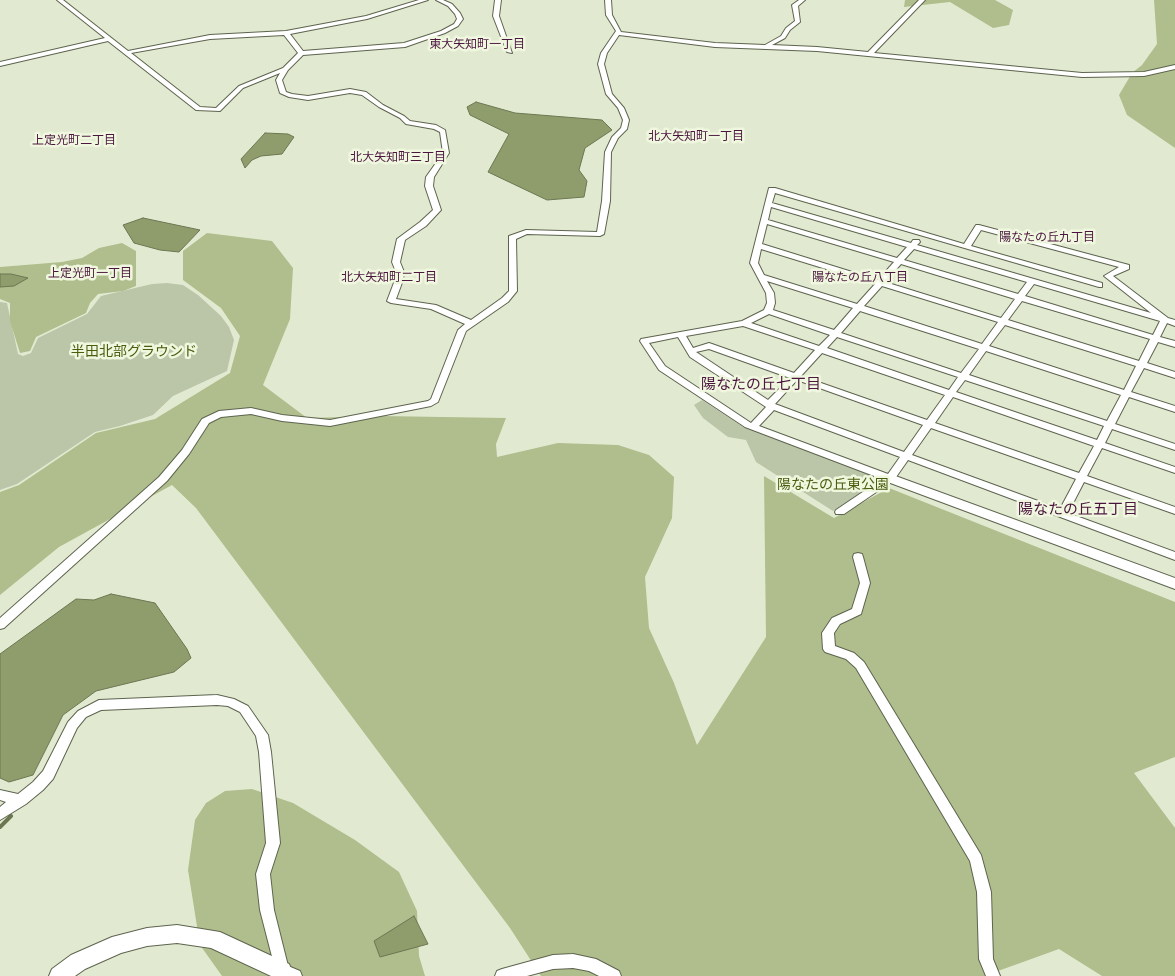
<!DOCTYPE html>
<meta charset="utf-8">
<style>
body{margin:0}
canvas{display:block;background:#e2e9d1}
</style>
<canvas width="1175" height="976"></canvas>
<script>
const ctx = document.querySelector('canvas').getContext('2d');
ctx.lineJoin = 'round';
function fill(path, color) { ctx.fillStyle = color; ctx.fill(path, 'evenodd'); }
const toPath = rows => new Path2D(rows.map(r => 'M' + r).join(''));
function strokePath(path, color, width, dash) { ctx.strokeStyle = color; ctx.lineWidth = width; ctx.lineCap = dash ? 'butt' : 'round'; ctx.setLineDash(dash || []); ctx.stroke(path); }
function label(font, color, halo, rows, align = 'center') {
  ctx.font = font + ' "PT Sans Narrow","Noto Sans JP",sans-serif'; ctx.lineWidth = 5; ctx.setLineDash([]); ctx.textBaseline = 'middle'; ctx.strokeStyle = halo; ctx.fillStyle = color; for (const [text, x, y, turn = 0] of rows) {
    ctx.save(); ctx.translate(x, y); ctx.rotate((+turn || 0) * Math.PI / 180); ctx.textAlign = isNaN(turn) ? turn : align; if (halo) ctx.strokeText(text, 0, 0); ctx.fillText(text, 0, 0); ctx.restore();
  }
}
fill(toPath([
 [167,283,183,285,198,295,221,316,229,327,234,340,227,371,173,396,153,415,120,426,95,432,17,484,0,490,0,302,7,303,18,354,23,356,31,353,38,338,87,314,101,296,152,284],
 [702,400,743,427,877,477,878,482,833,511,756,462,746,440,728,437,703,418,694,405]
]), '#bbc5a7');
fill(toPath([
 [905,0,995,0,1013,10,1009,25,993,28,950,2,904,7],
 [1154,0,1175,0,1175,148,1127,115,1119,95,1132,73,1142,65,1157,44],
 [207,233,272,241,293,268,290,319,263,385,307,418,381,416,506,418,496,444,497,457,558,443,618,445,649,455,674,477,672,518,645,577,649,628,674,683,697,745,766,637,764,476,834,518,889,488,1175,602,1175,757,1134,773,1175,828,1175,976,1102,976,1059,949,998,971,995,976,541,976,510,928,196,508,172,485,59,547,0,595,0,492,19,485,96,433,155,419,230,373,240,336,221,308,183,280,183,251],
 [122,243,136,251,136,286,123,291,98,294,90,303,86,313,36,337,30,351,20,353,10,321,10,303,0,299,0,267,62,262,82,258,99,248],
 [252,789,293,803,355,840,399,872,417,911,419,956,425,976,222,976,200,945,188,870,195,820,206,803,225,791]
]), '#afbe8c');
const water = toPath([
 [476,102,515,113,602,120,612,130,585,148,579,170,587,181,584,197,547,200,488,172,509,134,470,115,467,107,476,102],
 [265,133,288,134,294,137,282,154,261,156,252,160,245,168,241,159,265,133],
 [143,218,200,230,179,252,160,250,134,243,123,225,143,218],
 [0,274,11,274,28,278,14,286,0,287,0,274],
 [111,594,155,603,187,649,191,658,174,672,96,691,63,715,33,775,9,782,0,778,0,654,76,599,94,600,111,594],
 [414,916,428,944,380,957,374,941,414,916]
]);
fill(water, '#8f9d6c');
strokePath(water, '#6c7752', 1);
strokePath(toPath([
 [0,827,11,816]
]), '#6c7752', 4);
const street = toPath([
 [57,0,63,0,128,51,210,35,286,31,366,16,419,0,428,0,367,19,290,34,303,51,404,43,441,31,454,24,457,19,455,14,448,6,436,0,443,0,452,4,460,13,463,19,458,26,445,33,405,47,303,55,288,70,282,80,286,92,292,94,308,96,350,89,366,92,383,105,404,116,410,121,436,125,445,130,449,153,434,177,433,186,441,210,426,226,405,240,400,262,404,272,403,280,396,299,436,305,471,320,502,298,509,291,509,236,526,230,597,232,602,201,605,152,612,137,621,128,623,120,618,108,606,94,598,64,601,53,616,31,606,15,605,0,611,0,612,15,621,32,715,43,765,45,781,36,786,28,795,21,792,5,799,0,805,0,798,6,800,22,790,30,785,38,772,45,817,47,868,52,919,0,925,0,874,53,1082,73,1144,72,1175,65,1175,69,1144,76,1082,77,817,51,715,47,619,35,607,53,604,64,612,94,624,108,629,120,627,129,618,138,611,152,610,201,604,234,600,236,527,234,516,239,517,291,508,302,466,331,438,402,431,406,330,426,282,421,251,414,221,417,209,423,189,454,167,481,4,628,0,629,0,618,159,477,182,450,202,419,219,411,251,408,282,415,330,420,428,401,431,399,458,330,465,324,431,309,391,303,387,301,395,280,396,272,392,262,397,239,420,222,433,210,425,186,426,177,443,153,440,132,434,129,406,124,400,118,379,107,362,95,350,93,308,100,289,97,280,93,276,80,280,73,243,88,220,111,196,110,108,41,0,66,0,62,105,38,57,0],
 [284,35,298,53,283,68,239,86,216,108,200,107,131,53,210,39,284,35],
 [495,0,501,0,499,16,512,53,507,52,493,16,495,0],
 [769,188,775,188,964,244,976,225,979,225,1129,265,1129,269,1113,276,1168,318,1175,320,1175,326,1167,323,1160,337,1175,341,1175,347,1158,342,1147,363,1175,372,1175,378,1144,368,1131,392,1175,406,1175,412,1129,397,1115,424,1175,444,1175,450,1112,429,1105,443,1175,467,1175,473,1102,448,1087,476,1175,507,1175,514,1084,482,1068,513,1175,552,1175,560,908,460,894,480,844,514,836,514,835,512,836,510,882,479,745,427,659,370,640,341,641,339,742,321,764,310,767,303,766,293,750,263,769,188],
 [775,193,1099,287,1102,287,1102,283,971,246,981,230,1119,267,1104,276,1151,313,917,245,920,242,919,240,913,240,911,243,772,203,775,193],
 [771,207,907,247,897,258,768,220,771,207],
 [767,224,894,262,878,280,762,244,767,224],
 [761,249,875,284,857,304,764,275,758,263,761,249],
 [914,249,1027,282,1018,294,904,260,914,249],
 [901,264,1015,299,1001,318,885,282,901,264],
 [767,281,853,308,834,330,773,310,775,303,774,293,767,281],
 [1034,284,1160,321,1153,335,1025,296,1034,284],
 [882,286,998,322,982,344,864,306,882,286],
 [1022,301,1150,339,1139,361,1008,320,1022,301],
 [860,311,979,349,961,373,841,333,860,311],
 [769,314,830,335,819,346,751,323,769,314],
 [1005,325,1136,366,1124,390,989,346,1005,325],
 [743,326,815,350,794,373,712,344,709,343,693,348,686,336,743,326],
 [678,337,690,357,766,407,751,423,665,366,649,343,678,337],
 [837,337,958,377,949,390,827,348,837,337],
 [709,349,790,378,768,400,696,352,709,349],
 [986,351,1121,395,1107,421,969,375,986,351],
 [822,353,945,395,927,420,801,376,822,353],
 [797,380,923,425,904,452,775,404,797,380],
 [965,380,1104,426,1097,440,956,392,965,380],
 [953,397,1094,446,1079,473,935,423,953,397],
 [774,410,900,457,888,474,759,426,774,410],
 [931,428,1076,479,1060,509,912,455,931,428],
 [858,553,862,554,863,557,870,583,861,614,840,624,834,633,835,646,854,653,864,662,981,855,991,892,993,959,1000,976,986,976,979,959,977,892,970,861,856,668,846,659,825,652,823,649,822,633,832,618,852,609,860,583,853,557,854,554,858,553],
 [217,695,234,699,248,706,268,735,271,752,280,843,270,874,274,910,288,966,300,971,302,976,277,976,260,910,256,874,266,843,259,752,256,736,240,712,228,706,217,705,101,710,86,717,77,728,53,779,43,790,26,804,0,820,0,807,6,802,0,800,0,790,18,794,33,782,43,771,68,722,78,711,99,700,217,695],
 [573,954,596,959,619,971,621,976,599,976,589,971,573,968,553,969,527,976,495,976,497,971,502,969,553,955,573,954]
]);
const secondary = toPath([
 [890,474,1175,578,1175,589,885,481,883,478,885,475,890,474],
 [177,925,220,932,289,964,292,971,290,976,271,976,211,948,177,943,147,946,121,953,85,969,75,976,49,976,52,969,71,955,112,937,147,928,177,925]
]);
strokePath(street, '#5d644e', 2);
strokePath(secondary, '#5d644e', 2);
fill(street, '#fff');
fill(secondary, '#fff');
label('12px', '#4c1540', '#eff7de', [
 ["東大矢知町一丁目",477,45],
 ["北大矢知町一丁目",696,137],
 ["上定光町二丁目",74,141],
 ["北大矢知町三丁目",398,158],
 ["陽なたの丘九丁目",1047,238],
 ["上定光町一丁目",90,274],
 ["北大矢知町二丁目",389,278],
 ["陽なたの丘八丁目",860,278]
]);
label('14px', '#4c5c0e', '#eff7de', [
 ["半田北部グラウンド",134,352],
 ["陽なたの丘東公園",833,485]
]);
label('15px', '#4c1540', '#eff7de', [
 ["陽なたの丘七丁目",761,385],
 ["陽なたの丘五丁目",1078,510]
]);
</script>
